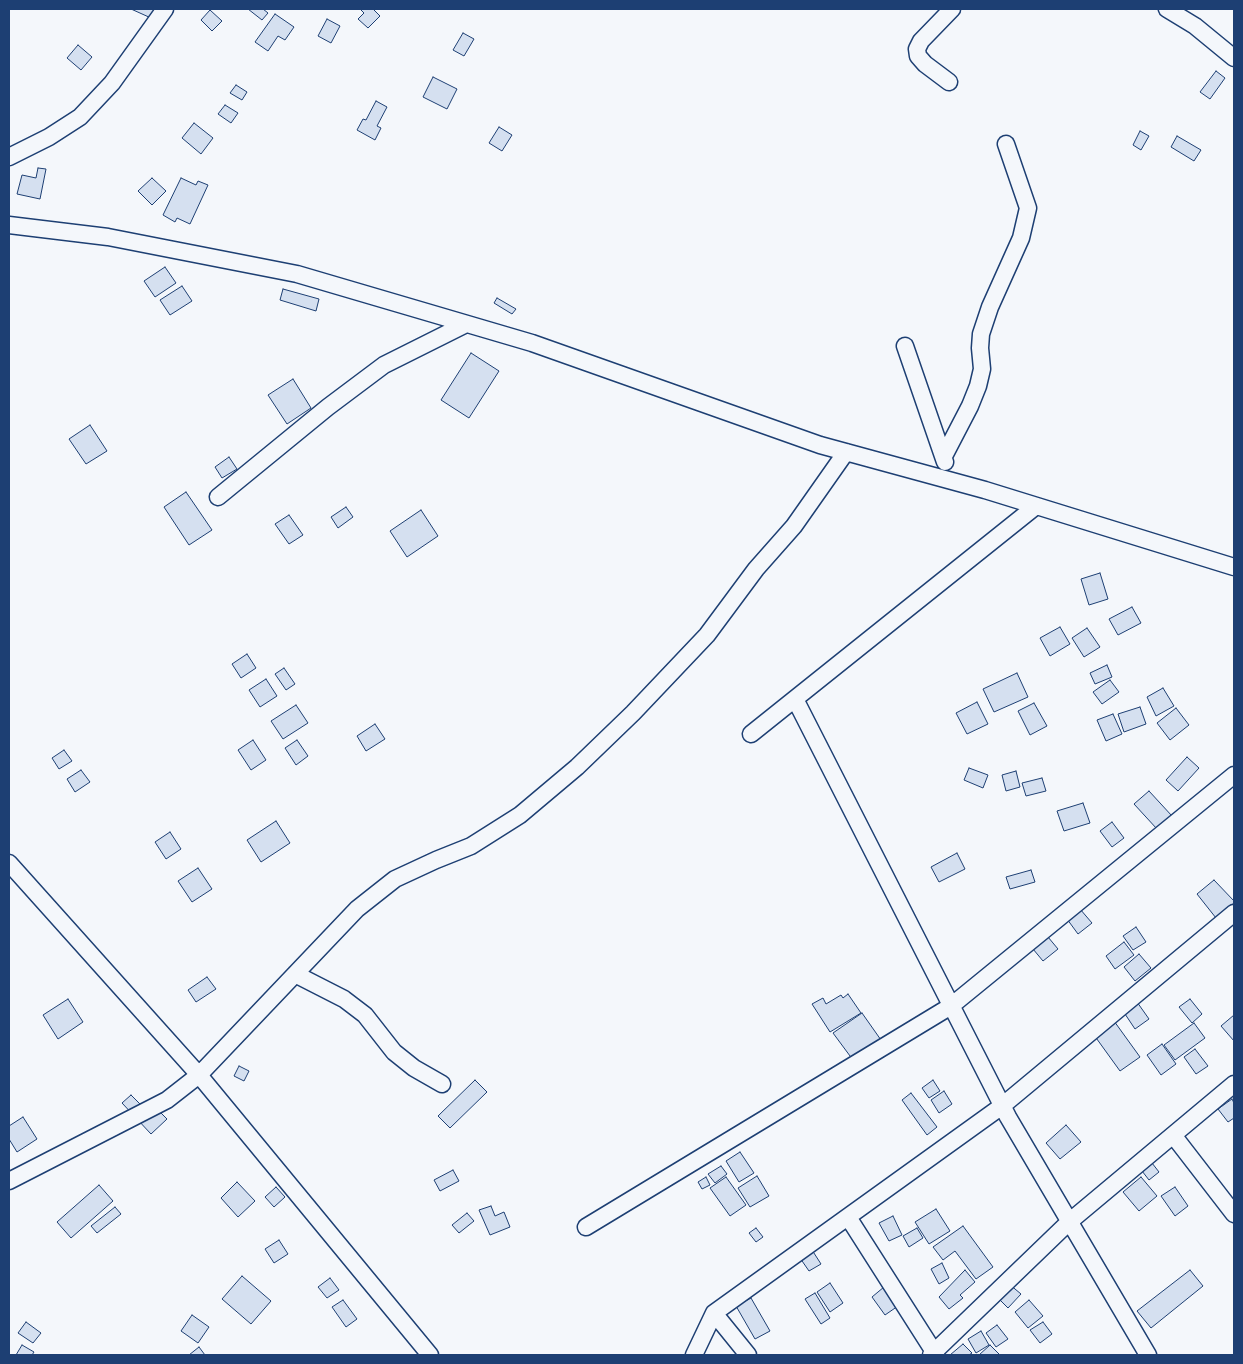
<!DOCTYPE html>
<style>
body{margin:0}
#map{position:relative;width:1243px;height:1364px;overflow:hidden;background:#f4f7fb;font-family:Rubik,sans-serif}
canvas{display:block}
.frame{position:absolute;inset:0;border:10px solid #1d3f73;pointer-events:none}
</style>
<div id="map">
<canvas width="1243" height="1364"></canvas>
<div class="frame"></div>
</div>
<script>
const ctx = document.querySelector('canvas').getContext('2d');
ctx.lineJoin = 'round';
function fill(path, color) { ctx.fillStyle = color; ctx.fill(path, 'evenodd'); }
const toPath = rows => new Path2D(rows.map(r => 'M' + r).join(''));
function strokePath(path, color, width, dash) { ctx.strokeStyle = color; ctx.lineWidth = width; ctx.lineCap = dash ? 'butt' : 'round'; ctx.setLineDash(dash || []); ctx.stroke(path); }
const building = toPath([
 [131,9,155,9,151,18,131,9],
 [248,9,263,9,268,13,262,20,248,9],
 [360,9,373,9,380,16,368,28,358,19,364,13,360,9],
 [210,10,222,21,212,31,201,20,210,10],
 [275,14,294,27,285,40,278,36,268,51,255,42,275,14],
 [327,19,340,26,331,43,318,36,327,19],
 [463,33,474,39,464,56,453,50,463,33],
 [78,45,92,57,81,70,67,58,78,45],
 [1216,71,1225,78,1210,99,1200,92,1216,71],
 [433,77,457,89,447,109,423,97,433,77],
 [236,85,247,92,242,100,230,93,236,85],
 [376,101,387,107,377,126,381,128,375,140,357,130,363,119,366,120,376,101],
 [225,105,238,113,231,123,218,114,225,105],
 [194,123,213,138,201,154,182,138,194,123],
 [499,127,512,135,502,151,489,143,499,127],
 [1140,131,1149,136,1141,150,1133,145,1140,131],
 [1177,136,1201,150,1194,161,1171,147,1177,136],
 [38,168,46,169,40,199,17,194,22,175,36,178,38,168],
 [152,178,166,191,152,205,138,191,152,178],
 [181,178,196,185,198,181,208,185,190,224,177,218,175,222,163,215,181,178],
 [165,267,176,283,155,297,144,281,165,267],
 [182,286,192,301,170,315,160,300,182,286],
 [283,289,319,299,316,311,280,300,283,289],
 [497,298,516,309,512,314,494,303,497,298],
 [471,353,499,371,469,418,441,400,471,353],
 [293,379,311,408,287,424,268,395,293,379],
 [90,425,107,451,86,464,69,439,90,425],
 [229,457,237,469,222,478,215,467,229,457],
 [186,492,212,530,189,545,164,507,186,492],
 [346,507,353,517,338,528,331,517,346,507],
 [421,510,438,536,407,557,390,531,421,510],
 [289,515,303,535,289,544,275,524,289,515],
 [1100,573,1108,599,1089,605,1081,579,1100,573],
 [1132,607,1141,623,1118,635,1109,619,1132,607],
 [1060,627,1070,644,1050,656,1040,638,1060,627],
 [1087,628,1100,647,1084,657,1072,638,1087,628],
 [247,654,256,668,241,678,232,664,247,654],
 [1107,665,1112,677,1095,684,1090,673,1107,665],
 [284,668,295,684,286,690,275,674,284,668],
 [1017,673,1028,697,994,712,983,689,1017,673],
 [266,679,277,696,260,707,249,690,266,679],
 [1110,680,1119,692,1102,704,1093,692,1110,680],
 [1163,688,1174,706,1156,716,1147,697,1163,688],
 [977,702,988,724,967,734,956,713,977,702],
 [1034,703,1047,726,1030,735,1018,711,1034,703],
 [296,705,308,723,283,739,271,721,296,705],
 [1140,707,1146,724,1124,732,1118,714,1140,707],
 [1176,708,1189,725,1170,740,1157,723,1176,708],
 [1113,714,1122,734,1106,741,1097,720,1113,714],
 [375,724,385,739,366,751,357,736,375,724],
 [253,740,266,760,251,770,238,750,253,740],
 [297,740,308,756,296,765,285,748,297,740],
 [64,750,72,761,59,769,52,758,64,750],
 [1187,757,1199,768,1178,791,1166,780,1187,757],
 [969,768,988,775,983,788,964,780,969,768],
 [81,770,90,782,75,792,67,779,81,770],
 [1016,771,1020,787,1006,791,1002,775,1016,771],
 [1042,778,1046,791,1026,796,1022,783,1042,778],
 [1149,791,1172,816,1157,829,1134,804,1149,791],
 [1083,803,1090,823,1064,831,1057,811,1083,803],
 [276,821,290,843,261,862,247,840,276,821],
 [1112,822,1124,838,1112,847,1100,831,1112,822],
 [170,832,181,849,166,859,155,842,170,832],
 [957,853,965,869,939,882,931,867,957,853],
 [198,868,212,889,192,902,178,881,198,868],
 [1031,870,1035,882,1010,889,1006,877,1031,870],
 [1214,880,1234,901,1234,903,1216,918,1197,894,1214,880],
 [1080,909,1092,923,1078,934,1067,919,1080,909],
 [1136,927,1146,942,1133,950,1123,936,1136,927],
 [1048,937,1058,949,1043,961,1033,949,1048,937],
 [1124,942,1134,955,1115,969,1106,956,1124,942],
 [1139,954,1151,968,1135,981,1124,967,1139,954],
 [207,977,216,989,196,1002,188,990,207,977],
 [848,994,861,1013,830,1032,812,1004,823,998,826,1004,841,995,843,998,848,994],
 [68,999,83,1022,58,1039,43,1015,68,999],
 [1190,999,1202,1014,1192,1023,1179,1007,1190,999],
 [1137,1002,1149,1019,1135,1029,1123,1011,1137,1002],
 [862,1013,881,1040,853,1060,833,1033,862,1013],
 [1234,1015,1234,1041,1221,1026,1234,1015],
 [1114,1021,1140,1057,1120,1071,1094,1035,1114,1021],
 [1194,1023,1205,1038,1175,1060,1164,1045,1194,1023],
 [1162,1044,1176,1064,1161,1075,1147,1055,1162,1044],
 [1195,1049,1208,1066,1196,1074,1184,1057,1195,1049],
 [239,1066,249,1071,244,1081,234,1076,239,1066],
 [475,1080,487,1092,450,1128,438,1116,475,1080],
 [933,1080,940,1091,929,1098,922,1088,933,1080],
 [944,1091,952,1104,939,1113,931,1100,944,1091],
 [911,1093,937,1127,927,1135,902,1100,911,1093],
 [131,1095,148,1112,154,1106,167,1119,151,1134,122,1103,131,1095],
 [1232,1099,1234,1103,1234,1118,1228,1122,1218,1109,1232,1099],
 [23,1117,37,1139,17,1152,9,1139,9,1126,23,1117],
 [1066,1125,1081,1142,1060,1159,1046,1143,1066,1125],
 [740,1152,754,1173,739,1182,726,1161,740,1152],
 [1152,1163,1159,1172,1149,1180,1142,1171,1152,1163],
 [721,1166,727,1174,715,1183,708,1174,721,1166],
 [453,1170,459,1181,440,1191,434,1180,453,1170],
 [757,1176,769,1196,750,1207,738,1188,757,1176],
 [706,1177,710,1185,702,1189,698,1182,706,1177],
 [726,1177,746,1205,730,1216,710,1188,726,1177],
 [1141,1177,1157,1196,1139,1211,1123,1192,1141,1177],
 [237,1182,255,1201,238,1217,221,1198,237,1182],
 [99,1185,113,1201,71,1238,57,1222,99,1185],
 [276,1187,285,1197,274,1207,265,1197,276,1187],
 [1175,1187,1188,1206,1175,1216,1161,1196,1175,1187],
 [491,1206,495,1216,504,1212,510,1227,490,1235,479,1210,491,1206],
 [115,1207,121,1214,97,1233,91,1226,115,1207],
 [936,1209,950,1231,929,1244,915,1222,936,1209],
 [467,1213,474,1221,459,1233,452,1225,467,1213],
 [893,1216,902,1235,889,1241,879,1223,893,1216],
 [963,1226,993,1267,976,1279,955,1251,943,1260,933,1247,963,1226],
 [756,1228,763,1237,756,1242,749,1233,756,1228],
 [917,1228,923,1238,909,1247,903,1236,917,1228],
 [279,1240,288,1254,274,1263,265,1249,279,1240],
 [812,1250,821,1264,809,1271,800,1258,812,1250],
 [942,1263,949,1278,939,1284,931,1269,942,1263],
 [965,1270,975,1282,960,1295,963,1298,949,1309,939,1297,965,1270],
 [1190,1270,1203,1286,1151,1328,1137,1311,1190,1270],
 [242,1276,271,1301,251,1324,222,1299,242,1276],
 [330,1278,339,1290,327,1298,318,1287,330,1278],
 [830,1283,843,1303,830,1312,817,1292,830,1283],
 [1009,1284,1021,1294,1008,1308,997,1297,1009,1284],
 [884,1287,898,1306,885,1315,872,1297,884,1287],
 [815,1293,830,1318,821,1324,805,1299,815,1293],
 [751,1298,770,1331,755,1339,736,1306,751,1298],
 [343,1300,357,1319,346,1327,332,1307,343,1300],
 [1029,1300,1043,1316,1028,1328,1015,1312,1029,1300],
 [192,1315,209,1327,198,1343,181,1331,192,1315],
 [26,1322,41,1333,33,1343,18,1333,26,1322],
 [1043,1322,1052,1334,1040,1343,1030,1330,1043,1322],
 [997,1325,1008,1339,996,1347,986,1333,997,1325],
 [981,1331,989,1345,976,1353,968,1339,981,1331],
 [963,1344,972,1353,969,1355,950,1355,963,1344],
 [22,1345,34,1352,32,1355,16,1355,22,1345],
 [990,1345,999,1354,998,1355,979,1355,990,1345],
 [199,1347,205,1355,189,1355,199,1347]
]);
fill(building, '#d5e0f0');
strokePath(building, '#1d3f73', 1);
const minor = toPath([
 [1167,9,1195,26,1234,58],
 [949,82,925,64,918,56,917,49,921,41,952,9],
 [9,157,49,137,80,117,112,83,165,9],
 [9,225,108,237,297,274,532,343,820,445,985,490,1234,567],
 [905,346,945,462],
 [944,456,970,406,978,386,982,369,980,348,981,334,990,307,1021,238,1028,208,1006,144],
 [218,497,328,407,384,365,466,324],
 [795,699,1008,1117,1148,1355],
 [751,734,1036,506],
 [9,863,199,1075,430,1355],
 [295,974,344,999,365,1015,394,1052,414,1068,442,1084],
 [1173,1135,1234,1214],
 [9,1181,167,1100,199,1075,357,909,395,879,436,860,471,846,520,815,577,767,633,713,707,635,756,569,794,526,846,452],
 [848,1217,936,1355],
 [586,1227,951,1006,1234,775],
 [714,1313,748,1355],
 [694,1355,714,1313,1002,1106,1234,913],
 [931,1355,1069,1222,1234,1084]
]);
strokePath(minor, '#1d3f73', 19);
strokePath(minor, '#f4f7fb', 16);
</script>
